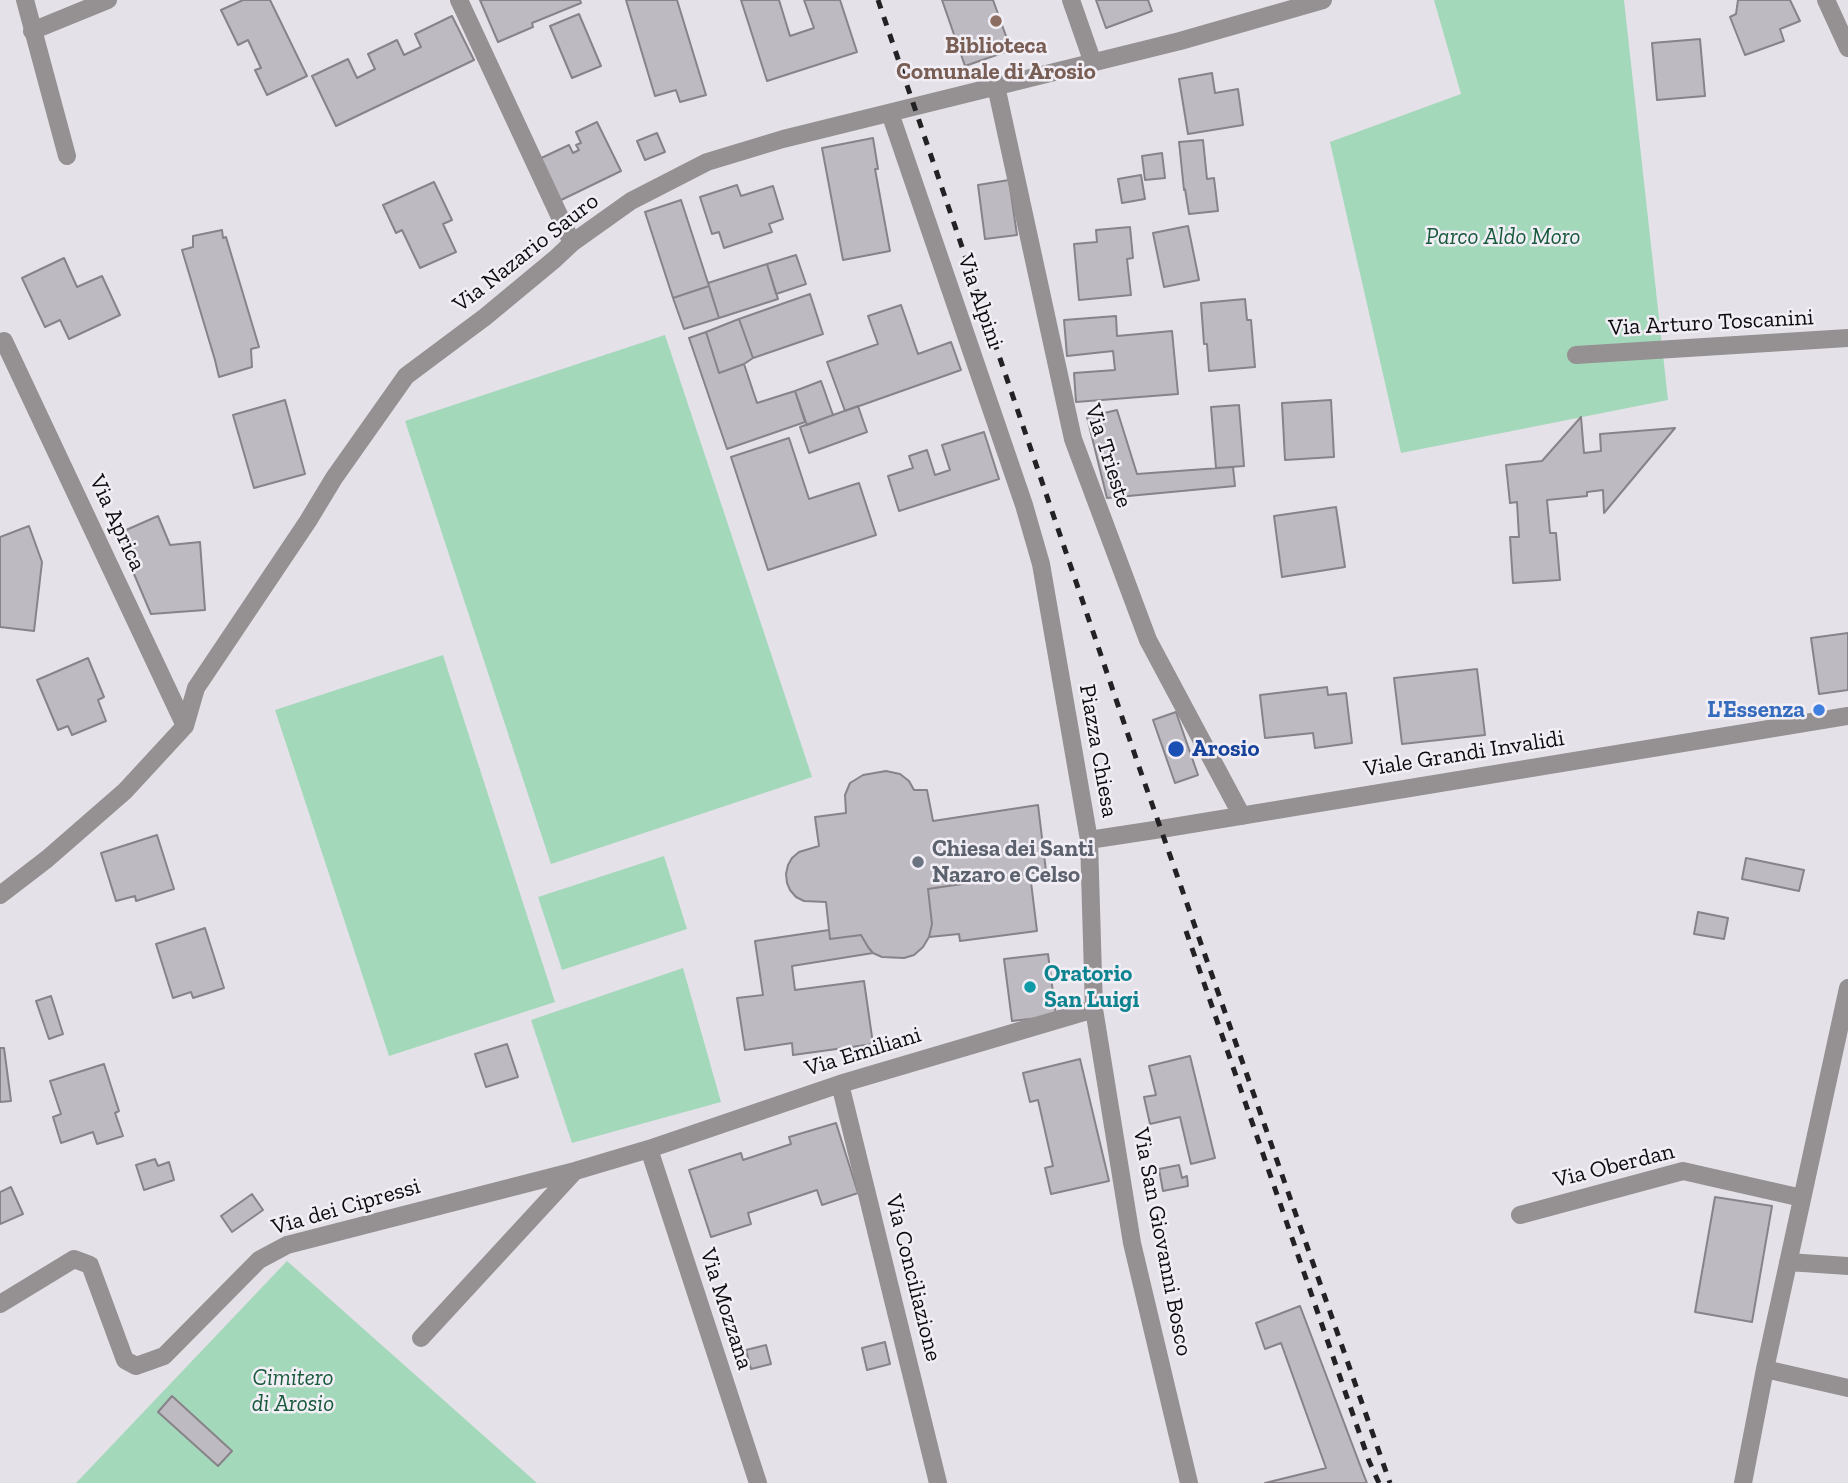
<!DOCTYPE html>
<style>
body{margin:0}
canvas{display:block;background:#e5e1e8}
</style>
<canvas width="1848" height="1483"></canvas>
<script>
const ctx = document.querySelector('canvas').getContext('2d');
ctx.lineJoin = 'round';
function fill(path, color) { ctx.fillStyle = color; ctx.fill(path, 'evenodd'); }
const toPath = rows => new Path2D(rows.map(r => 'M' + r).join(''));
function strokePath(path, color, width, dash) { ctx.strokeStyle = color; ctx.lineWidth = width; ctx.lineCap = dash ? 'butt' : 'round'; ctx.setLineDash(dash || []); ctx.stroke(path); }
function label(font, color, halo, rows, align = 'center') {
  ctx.font = font + ' "Zilla Slab",serif'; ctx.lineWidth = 5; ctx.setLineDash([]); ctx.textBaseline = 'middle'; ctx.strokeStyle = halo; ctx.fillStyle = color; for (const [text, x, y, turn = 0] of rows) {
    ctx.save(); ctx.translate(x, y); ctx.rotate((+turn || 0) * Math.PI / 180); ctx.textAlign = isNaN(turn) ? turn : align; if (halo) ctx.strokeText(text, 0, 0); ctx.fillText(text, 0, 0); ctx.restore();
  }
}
fill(toPath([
 [1434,0,1624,0,1668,400,1401,453,1330,142,1461,94],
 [665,335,812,777,551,864,405,421],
 [443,655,555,1002,389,1056,275,710],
 [664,856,687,929,562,970,538,897],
 [683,968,721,1102,572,1143,531,1020],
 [287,1261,537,1483,76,1483]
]), '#a4d8bb');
const building = toPath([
 [243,0,270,0,307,76,267,95,255,70,261,68,248,40,238,45,221,10,243,0],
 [480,0,580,0,581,3,532,23,533,27,498,42,480,0],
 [626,0,677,0,706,95,680,102,676,90,655,96,626,0],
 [741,0,779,0,790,36,814,28,804,0,840,0,857,52,767,81,741,0],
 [942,0,993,0,1011,50,965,66,942,0],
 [1096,0,1148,0,1152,11,1106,28,1096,0],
 [1738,0,1790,0,1800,21,1780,29,1784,41,1745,55,1730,17,1736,14,1738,0],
 [579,14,601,66,572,78,550,26,579,14],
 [452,16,474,60,336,126,312,76,348,59,357,78,375,69,368,54,397,40,404,55,421,47,415,34,452,16],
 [1700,39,1705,96,1657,100,1652,43,1700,39],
 [1212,73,1215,93,1238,89,1243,125,1188,134,1179,79,1212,73],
 [597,122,621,171,557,202,537,160,569,145,573,153,579,150,576,145,581,143,576,132,597,122],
 [657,133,665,152,645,160,637,141,657,133],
 [873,138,878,169,875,169,890,251,843,260,822,148,873,138],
 [1203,140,1207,179,1214,178,1218,211,1189,214,1185,189,1184,190,1179,142,1203,140],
 [1162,153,1165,178,1145,180,1142,156,1162,153],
 [1141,175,1145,199,1122,203,1118,179,1141,175],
 [1009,180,1017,235,985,239,978,185,1009,180],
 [434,182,452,220,443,224,456,252,420,268,402,230,396,233,383,205,434,182],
 [737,185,741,196,773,186,783,219,769,224,772,232,724,248,719,232,712,234,700,197,737,185],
 [681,200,709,286,673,298,645,212,681,200],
 [1188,226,1199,280,1164,287,1153,233,1188,226],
 [1130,227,1133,258,1127,259,1131,295,1079,300,1074,244,1097,242,1096,230,1130,227],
 [222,230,223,238,226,237,259,347,251,349,252,367,219,377,215,360,182,250,193,247,193,236,222,230],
 [796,255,806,284,776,294,767,264,796,255],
 [64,258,77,287,102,276,120,315,69,339,60,320,45,327,22,278,64,258],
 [767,264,778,299,719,318,708,283,767,264],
 [709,286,719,318,684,329,673,298,709,286],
 [810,294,823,334,753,358,739,319,810,294],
 [1245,299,1247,320,1251,320,1255,367,1209,371,1207,344,1204,344,1201,303,1245,299],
 [901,305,918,354,951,342,961,370,845,411,827,362,878,344,868,316,901,305],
 [1116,316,1117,336,1172,331,1178,394,1076,402,1074,373,1115,370,1113,351,1067,356,1064,320,1116,316],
 [739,319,753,358,744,364,719,373,706,332,739,319],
 [706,332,719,373,744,364,757,403,795,391,805,422,727,449,689,338,706,332],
 [821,381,833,415,807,425,795,391,821,381],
 [285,400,305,474,254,488,233,415,285,400],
 [1331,400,1334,457,1285,460,1282,403,1331,400],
 [1239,405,1244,466,1216,468,1211,407,1239,405],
 [858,406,867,432,809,453,800,427,858,406],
 [1117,410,1137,474,1233,467,1235,486,1107,498,1087,417,1117,410],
 [1581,417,1584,453,1601,451,1600,434,1675,428,1604,513,1603,490,1587,492,1587,496,1547,500,1550,533,1556,533,1560,580,1513,583,1510,537,1519,537,1517,502,1510,503,1506,465,1542,461,1581,417],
 [984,432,999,479,899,511,888,476,913,468,909,456,927,450,935,475,950,470,942,445,984,432],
 [789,438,809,499,859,483,876,535,768,570,731,457,789,438],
 [1336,507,1345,567,1282,577,1274,516,1336,507],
 [158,516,170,545,200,542,205,610,151,614,117,534,158,516],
 [29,526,42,562,34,631,0,627,0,537,29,526],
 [1848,633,1848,690,1819,694,1811,638,1848,633],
 [88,658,104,697,98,700,106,721,72,735,68,726,58,730,37,680,88,658],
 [1477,669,1485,735,1402,744,1394,678,1477,669],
 [1327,687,1328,695,1346,693,1352,743,1315,748,1313,733,1265,738,1260,695,1327,687],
 [1176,712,1198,775,1175,783,1153,720,1176,712],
 [886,771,900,774,909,781,914,790,927,790,933,821,1038,805,1046,871,928,889,932,924,929,937,923,947,914,955,904,958,882,957,873,953,868,947,861,935,830,939,826,902,804,901,796,897,790,890,787,883,786,874,788,865,792,858,799,852,819,846,815,817,846,813,845,795,850,783,863,775,886,771],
 [157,835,174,889,136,901,135,896,116,901,101,853,157,835],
 [1746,858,1804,870,1799,891,1742,879,1746,858],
 [1030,874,1037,931,960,941,959,934,929,937,932,924,928,889,1030,874],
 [1698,912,1728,918,1724,939,1694,934,1698,912],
 [205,928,224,988,193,998,191,992,173,998,156,944,205,928],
 [829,930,830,939,861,935,868,947,873,953,792,966,795,990,864,981,873,1044,793,1055,792,1043,745,1050,737,998,763,995,755,941,829,930],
 [1048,954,1056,1016,1012,1021,1004,959,1048,954],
 [51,996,63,1034,49,1039,36,1001,51,996],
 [507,1044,518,1077,486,1087,475,1054,507,1044],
 [0,1048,4,1048,11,1101,0,1102,0,1048],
 [1190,1056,1215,1158,1191,1164,1180,1117,1150,1124,1144,1097,1156,1095,1149,1066,1190,1056],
 [1080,1059,1109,1181,1051,1194,1045,1168,1053,1166,1038,1100,1030,1102,1023,1073,1080,1059],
 [104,1064,119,1111,115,1113,123,1136,97,1144,93,1132,61,1143,53,1117,61,1114,50,1081,104,1064],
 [836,1123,858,1193,822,1205,817,1190,748,1213,751,1224,711,1237,689,1170,741,1153,743,1160,791,1144,789,1137,836,1123],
 [155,1159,158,1166,169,1162,174,1180,144,1190,136,1165,155,1159],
 [1179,1165,1182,1178,1187,1176,1188,1186,1163,1191,1159,1169,1179,1165],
 [11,1187,23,1214,0,1224,0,1192,11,1187],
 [252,1194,263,1210,232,1232,221,1216,252,1194],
 [1715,1197,1772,1206,1752,1322,1695,1312,1715,1197],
 [1300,1306,1363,1473,1367,1483,1265,1483,1326,1468,1281,1343,1265,1349,1256,1323,1300,1306],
 [885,1342,890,1364,867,1370,862,1348,885,1342],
 [766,1345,771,1364,751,1369,746,1350,766,1345],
 [172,1396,232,1451,218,1466,158,1412,172,1396]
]);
fill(building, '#bebac1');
strokePath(building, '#878389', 2);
strokePath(toPath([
 [25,0,67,156],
 [459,0,572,243],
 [1071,0,1093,63],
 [1826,0,1848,48],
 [32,31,108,0],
 [996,86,1073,439,1148,640,1242,816],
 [890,113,1024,505,1041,564,1089,840,1094,1009,1132,1243,1189,1483],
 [4,341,185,726],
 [1576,355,1848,338],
 [1089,840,1161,829,1848,716],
 [0,895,47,859,125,791,185,726,196,688,308,521,334,478,406,376,485,317,555,259,572,243,631,201,707,162,783,139,1180,41,1323,0],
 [840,1084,938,1483],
 [649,1149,758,1483],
 [1520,1215,1683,1171,1802,1198],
 [1788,1262,1848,1266],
 [0,1304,74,1259,90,1265,125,1360,136,1366,164,1356,259,1260,287,1245,575,1171,649,1149,840,1084,1094,1009],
 [421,1338,575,1171],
 [1765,1369,1848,1388],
 [1743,1483,1765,1369,1848,988]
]), '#959192', 18);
strokePath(toPath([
 [878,0,1138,764,1390,1483],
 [1186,931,1369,1461,1379,1483]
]), '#222123', 5, [9, 9]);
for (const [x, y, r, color] of [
 [996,21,7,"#8d6e63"],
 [1819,710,7,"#3f7fe0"],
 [1176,749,9,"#1a4fb4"],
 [918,862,7,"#6b7280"],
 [1030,987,7,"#0f9aa8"]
]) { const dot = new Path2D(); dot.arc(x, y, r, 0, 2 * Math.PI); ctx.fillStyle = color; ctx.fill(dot); strokePath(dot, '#f2eef5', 2.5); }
label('bold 23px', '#785e54', '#f2eef5', [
 ["Biblioteca",996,46],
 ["Comunale di Arosio",996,72]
]);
label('italic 23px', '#175a3c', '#f2eef5', [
 ["Parco Aldo Moro",1503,237],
 ["Cimitero",293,1378],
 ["di Arosio",293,1404]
]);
label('23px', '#0c0b0d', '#f2eef5', [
 ["Via Nazario Sauro",526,253,-38],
 ["Via Alpini",980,301,71],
 ["Via Arturo Toscanini",1711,323,-3],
 ["Via Trieste",1108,456,72],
 ["Via Aprica",117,523,65],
 ["Piazza Chiesa",1098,751,80],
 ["Viale Grandi Invalidi",1464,754,-9],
 ["Via Emiliani",863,1052,-17],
 ["Via Oberdan",1614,1166,-14],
 ["Via dei Cipressi",346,1207,-16],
 ["Via San Giovanni Bosco",1162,1242,79],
 ["Via Conciliazione",913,1278,76],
 ["Via Mozzana",726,1309,72]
]);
label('bold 23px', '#366cbe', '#f2eef5', [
 ["L'Essenza",1805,710]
], 'right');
label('bold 23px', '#164399', '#f2eef5', [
 ["Arosio",1192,749]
], 'left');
label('bold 23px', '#5b616d', '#f2eef5', [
 ["Chiesa dei Santi",932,849],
 ["Nazaro e Celso",932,875]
], 'left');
label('bold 23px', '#0d838f', '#f2eef5', [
 ["Oratorio",1044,974],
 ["San Luigi",1044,1000]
], 'left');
</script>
